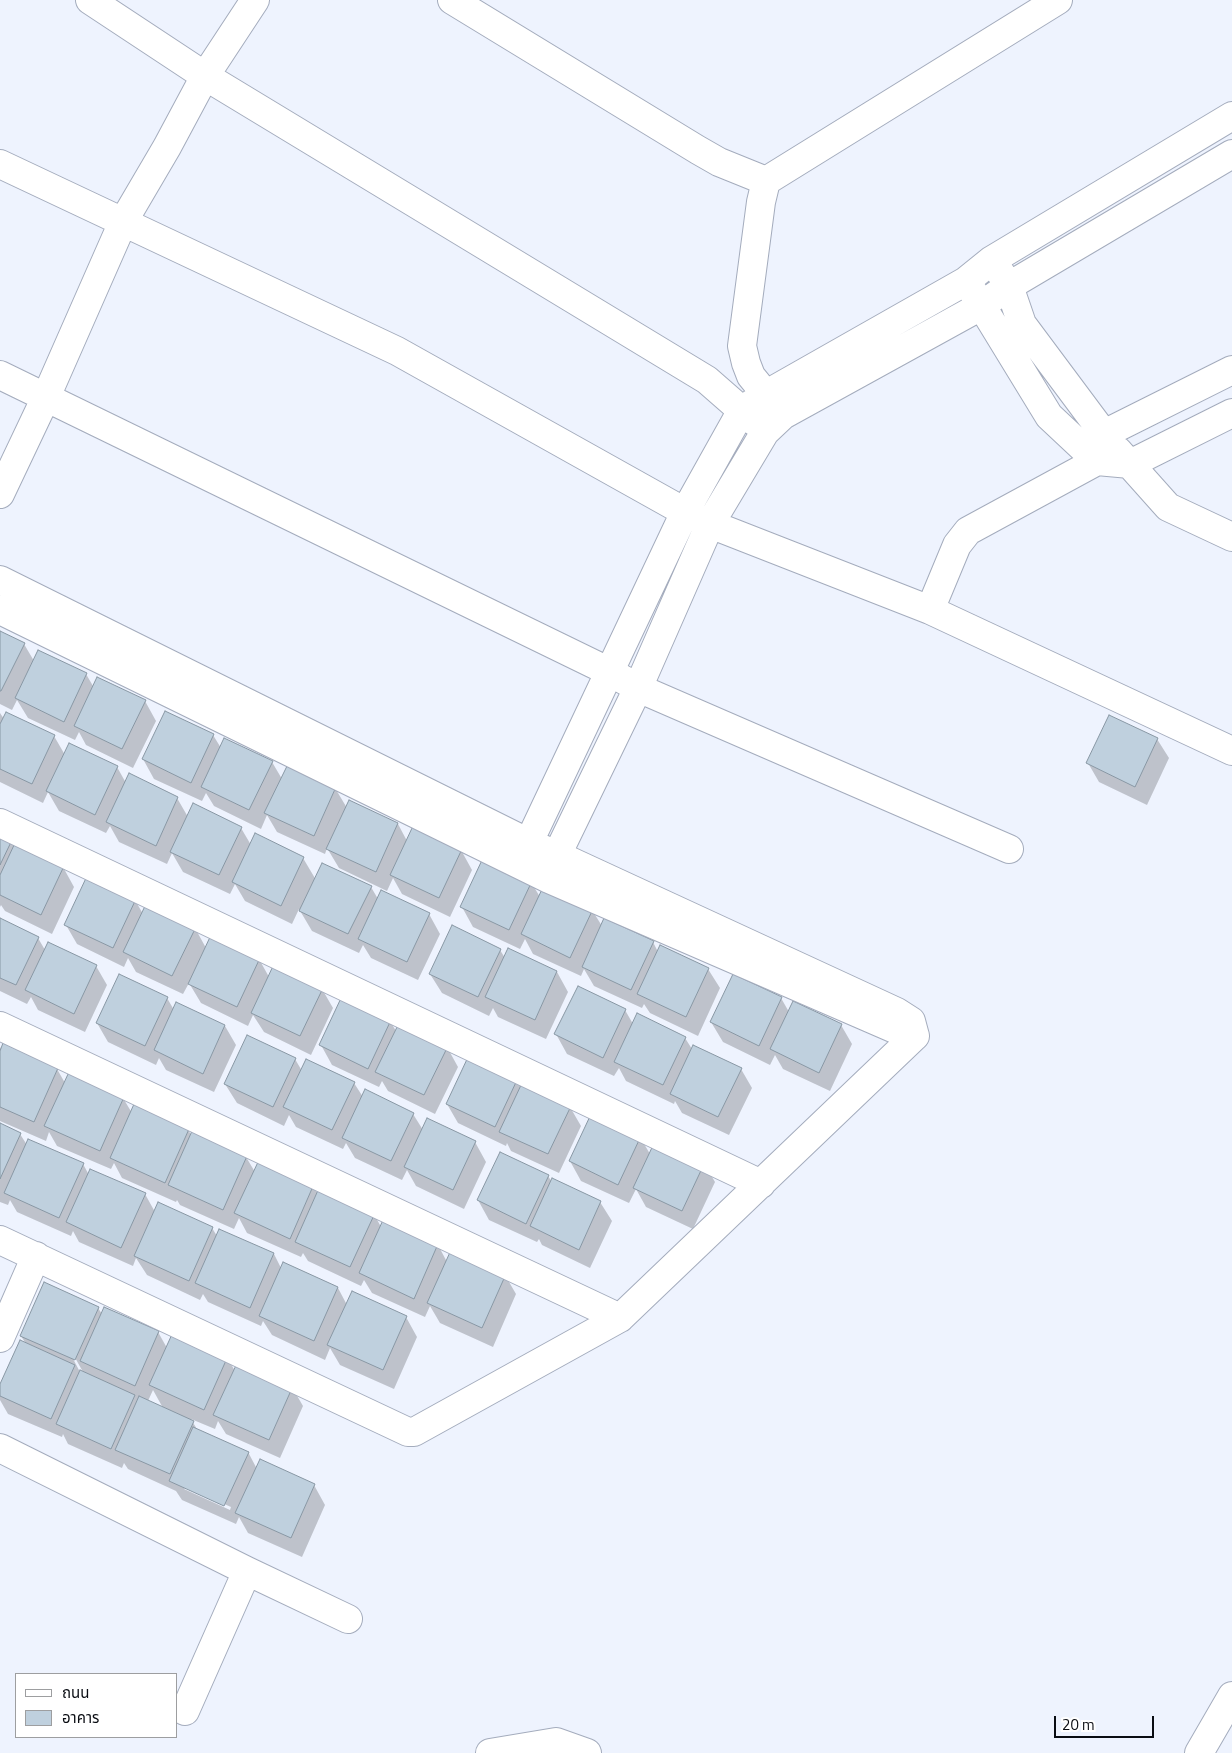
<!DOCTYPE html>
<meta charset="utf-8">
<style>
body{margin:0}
#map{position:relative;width:1232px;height:1753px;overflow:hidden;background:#eef3fe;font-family:"Titillium Web","Noto Sans Thai",sans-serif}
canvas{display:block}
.legend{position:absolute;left:15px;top:1673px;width:162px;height:65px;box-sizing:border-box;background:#fff;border:1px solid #9d9ea0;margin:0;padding:6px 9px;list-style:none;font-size:15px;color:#090c12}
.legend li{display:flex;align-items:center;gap:10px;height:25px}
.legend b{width:25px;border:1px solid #9d9ea0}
.scale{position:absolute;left:1054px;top:1716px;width:100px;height:22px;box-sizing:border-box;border:2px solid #090c12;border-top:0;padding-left:6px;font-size:15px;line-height:18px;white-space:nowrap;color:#090c12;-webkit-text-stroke:4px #fff;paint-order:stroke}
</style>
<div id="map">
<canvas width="1232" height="1753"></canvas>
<ul class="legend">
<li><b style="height:6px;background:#fff"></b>ถนน</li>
<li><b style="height:14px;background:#bfd0de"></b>อาคาร</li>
</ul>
<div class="scale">20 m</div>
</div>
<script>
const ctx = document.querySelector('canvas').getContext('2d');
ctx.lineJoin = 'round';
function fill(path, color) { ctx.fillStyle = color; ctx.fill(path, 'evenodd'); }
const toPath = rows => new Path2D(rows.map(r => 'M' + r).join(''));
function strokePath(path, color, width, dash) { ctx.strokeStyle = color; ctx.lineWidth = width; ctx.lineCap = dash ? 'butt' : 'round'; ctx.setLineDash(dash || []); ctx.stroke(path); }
fill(toPath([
 [0,632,24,644,34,661,86,674,93,686,145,701,156,721,133,768,86,745,79,732,75,740,28,718,17,700,12,710,0,704],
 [0,713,4,719,54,736,65,755,117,767,126,783,177,798,188,817,241,828,251,845,303,858,316,880,371,887,378,899,429,914,440,934,418,980,371,958,363,945,359,953,312,931,299,909,292,924,245,901,235,884,230,894,183,872,172,853,167,864,119,842,110,826,106,833,59,811,48,792,43,803,0,782],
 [213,735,221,748,272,762,282,779,335,788,347,808,350,802,398,824,407,841,461,850,472,870,450,917,402,894,393,878,387,891,339,868,327,848,325,854,277,832,267,815,261,829,214,806,206,793,202,801,154,779,143,759],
 [1157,739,1169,758,1147,805,1099,782,1088,763],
 [0,835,11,841,15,847,63,867,74,887,52,934,5,911,1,905,0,907],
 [531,882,540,897,592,910,602,926,653,942,658,952,708,969,720,988,698,1036,650,1013,644,1004,642,1008,594,986,584,969,581,976,533,954,525,939,520,949,473,927,462,907],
 [135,900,143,914,195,928,206,948,259,959,269,977,322,989,333,1008,311,1055,264,1032,253,1015,248,1026,201,1003,189,983,183,994,136,972,128,958,124,967,77,944,66,925],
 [0,920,38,938,45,950,96,966,107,985,85,1032,38,1010,31,997,27,1004,0,991],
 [500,950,505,958,509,950,557,972,568,992,546,1039,498,1017,493,1008,489,1016,442,993,430,974],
 [167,998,174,1010,225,1026,236,1045,214,1092,166,1070,159,1058,156,1065,108,1042,97,1023],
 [781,998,789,1012,841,1025,852,1044,830,1091,783,1069,775,1055,770,1065,723,1042,711,1022],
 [625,1010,633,1024,685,1038,692,1049,741,1069,752,1088,729,1135,682,1113,675,1101,674,1104,626,1081,619,1068,614,1076,567,1054,556,1034],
 [390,1021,396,1031,447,1047,458,1067,435,1114,388,1091,382,1081,379,1087,332,1065,321,1045],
 [4,1045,57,1069,65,1083,123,1098,132,1113,188,1130,192,1136,246,1157,255,1172,313,1185,318,1194,374,1214,381,1227,438,1245,447,1262,505,1275,516,1294,493,1347,440,1323,430,1306,425,1317,372,1293,364,1280,361,1286,308,1261,303,1253,301,1257,247,1233,239,1218,234,1229,180,1205,177,1200,176,1202,122,1178,114,1163,111,1169,57,1146,49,1132,46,1141,0,1121,0,1047,2,1050],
 [295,1059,302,1071,354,1083,363,1097,413,1114,423,1130,475,1142,486,1162,464,1209,416,1186,407,1170,402,1180,355,1158,346,1143,343,1149,296,1127,289,1115,284,1126,237,1103,225,1084],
 [517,1079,521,1087,570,1107,581,1126,559,1173,511,1151,507,1143,506,1146,458,1123,447,1104],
 [0,1125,20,1134,27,1145,83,1164,89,1175,145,1194,155,1212,212,1228,217,1236,219,1230,274,1254,281,1268,338,1288,347,1305,406,1317,417,1337,394,1389,340,1365,330,1348,325,1360,272,1335,263,1321,261,1326,208,1302,203,1294,200,1300,147,1275,136,1258,133,1266,79,1242,73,1231,71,1236,17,1212,10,1200,8,1205,0,1202],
 [640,1137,650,1154,704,1163,715,1182,693,1229,646,1207,636,1189,629,1203,581,1181,570,1161],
 [548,1176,552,1182,600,1202,612,1221,590,1268,542,1245,539,1239,537,1242,489,1220,478,1200],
 [98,1308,102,1314,158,1332,167,1348,227,1357,235,1371,292,1387,303,1406,280,1458,226,1434,218,1421,215,1429,191,1419,198,1431,248,1452,257,1469,314,1485,325,1505,302,1557,248,1533,239,1517,236,1524,182,1500,176,1491,128,1469,124,1463,122,1468,68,1444,63,1434,62,1437,8,1414,0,1400,0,1387,26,1344,21,1336],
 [73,1354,83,1372,80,1372,71,1355],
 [153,1390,163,1408,148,1401],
 [186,1487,231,1507,230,1510,184,1489]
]), '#0003');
const building = toPath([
 [0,631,25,643,1,691,0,691,0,631],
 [38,650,87,673,64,722,15,698,38,650],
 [97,677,146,700,122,749,74,726,97,677],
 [165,711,214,734,191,783,142,759,165,711],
 [6,712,55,735,32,784,0,769,0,724,6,712],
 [1109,715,1158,738,1135,787,1086,763,1109,715],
 [224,738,273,761,249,810,201,787,224,738],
 [69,743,118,766,95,815,46,791,69,743],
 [288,764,336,787,314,836,264,813,288,764],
 [129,773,178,797,156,846,106,822,129,773],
 [349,800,398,823,376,872,326,849,349,800],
 [193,803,242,827,219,875,170,852,193,803],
 [413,826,462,849,439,898,390,875,413,826],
 [255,833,304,857,281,906,232,882,255,833],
 [0,834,12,840,0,865,0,834],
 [15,843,64,866,41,915,0,895,0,875,15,843],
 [483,858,532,881,509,930,460,907,483,858],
 [322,863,372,886,348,934,299,911,322,863],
 [87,876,136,899,113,948,64,925,87,876],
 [544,885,593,909,570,958,521,934,544,885],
 [381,890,430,913,407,962,358,939,381,890],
 [146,904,196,927,172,976,123,952,146,904],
 [0,918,39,937,16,985,0,978,0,918],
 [604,918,654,941,631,990,582,967,604,918],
 [452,925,501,949,478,997,429,974,452,925],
 [211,935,260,958,237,1007,188,984,211,935],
 [48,942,97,965,74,1014,25,990,48,942],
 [660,945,709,968,686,1017,637,994,660,945],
 [508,948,557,971,535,1020,485,997,508,948],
 [274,964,323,988,300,1036,251,1013,274,964],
 [119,974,168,997,145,1046,96,1023,119,974],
 [733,974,782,997,759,1046,710,1022,733,974],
 [578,986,626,1009,603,1058,554,1034,578,986],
 [342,996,391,1020,368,1069,319,1045,342,996],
 [793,1001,842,1024,819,1073,770,1049,793,1001],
 [176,1002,225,1025,203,1074,154,1050,176,1002],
 [637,1013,686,1037,663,1085,614,1062,637,1013],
 [399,1023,448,1046,424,1095,375,1072,399,1023],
 [247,1035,296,1058,273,1107,224,1084,247,1035],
 [3,1043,58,1068,34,1122,0,1107,0,1051,3,1043],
 [693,1045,742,1068,718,1117,670,1094,693,1045],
 [469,1055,518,1078,495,1127,446,1104,469,1055],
 [306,1059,355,1082,332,1130,283,1107,306,1059],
 [69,1072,124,1097,100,1151,44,1126,69,1072],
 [522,1083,571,1106,548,1154,499,1132,522,1083],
 [365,1089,414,1113,391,1161,342,1138,365,1089],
 [134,1104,189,1129,165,1183,110,1158,134,1104],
 [592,1112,641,1136,618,1185,569,1161,592,1112],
 [427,1118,476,1141,453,1190,404,1167,427,1118],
 [0,1123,21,1133,0,1179,0,1123],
 [192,1131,247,1156,223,1210,168,1185,192,1131],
 [28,1139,84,1163,59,1218,4,1193,28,1139],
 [656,1139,705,1162,682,1211,633,1188,656,1139],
 [500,1152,549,1175,526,1224,477,1200,500,1152],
 [259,1160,314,1184,290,1239,234,1213,259,1160],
 [90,1169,146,1193,121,1248,66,1222,90,1169],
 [552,1178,601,1201,579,1250,530,1226,552,1178],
 [319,1188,375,1213,350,1267,295,1242,319,1188],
 [158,1202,213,1227,189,1281,134,1256,158,1202],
 [383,1220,438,1244,414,1299,359,1273,383,1220],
 [219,1229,274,1253,250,1308,195,1283,219,1229],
 [451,1250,506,1274,482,1328,427,1303,451,1250],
 [283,1262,338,1287,314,1341,259,1316,283,1262],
 [44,1282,99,1307,75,1360,20,1336,44,1282],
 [352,1291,407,1316,383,1370,327,1345,352,1291],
 [104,1307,159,1331,135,1386,80,1361,104,1307],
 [173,1332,228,1356,204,1410,149,1385,173,1332],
 [20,1340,75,1365,51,1419,0,1396,0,1384,20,1340],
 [238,1361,293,1386,269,1440,213,1415,238,1361],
 [80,1370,135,1395,111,1449,56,1424,80,1370],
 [139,1396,194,1421,170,1474,115,1450,139,1396],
 [193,1427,249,1452,224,1506,169,1481,193,1427],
 [260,1459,315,1484,291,1538,235,1513,260,1459]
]);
fill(building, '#bfd0de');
strokePath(building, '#8897a4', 1);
const minor = toPath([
 [90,0,205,76,707,380,755,422],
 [452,0,698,150,719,162,766,181],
 [0,164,397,351,685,512,710,524,930,610,1232,751],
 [1000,272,1009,286,1022,324,1104,434,1232,370],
 [972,290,1049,416,1097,461,1130,464,1232,413],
 [0,375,610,672,638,688,1009,849],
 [777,408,751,376,746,363,742,346,761,202,766,181,1058,0],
 [1118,451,1168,507,1232,537],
 [0,494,46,397,123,222,167,147,205,76,255,0],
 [0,580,529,843,557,855,897,1012,911,1021,915,1036,904,1033,549,879,0,610],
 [930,610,957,545,968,531,1097,461,1101,445],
 [0,823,761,1184],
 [521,859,685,512,742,410,765,395,966,281,992,260,1232,116],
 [551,872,557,855,638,688,710,524,765,432,783,415,981,306,1009,286,1232,154],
 [0,1026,620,1318],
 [0,1240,408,1432,414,1432,620,1318,915,1036],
 [0,1338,36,1256],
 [0,1448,247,1571,348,1619],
 [185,1711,247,1571],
 [490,1753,556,1742,587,1753],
 [1199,1753,1232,1696]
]);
strokePath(minor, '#a4acbd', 30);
strokePath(minor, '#fff', 28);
</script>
